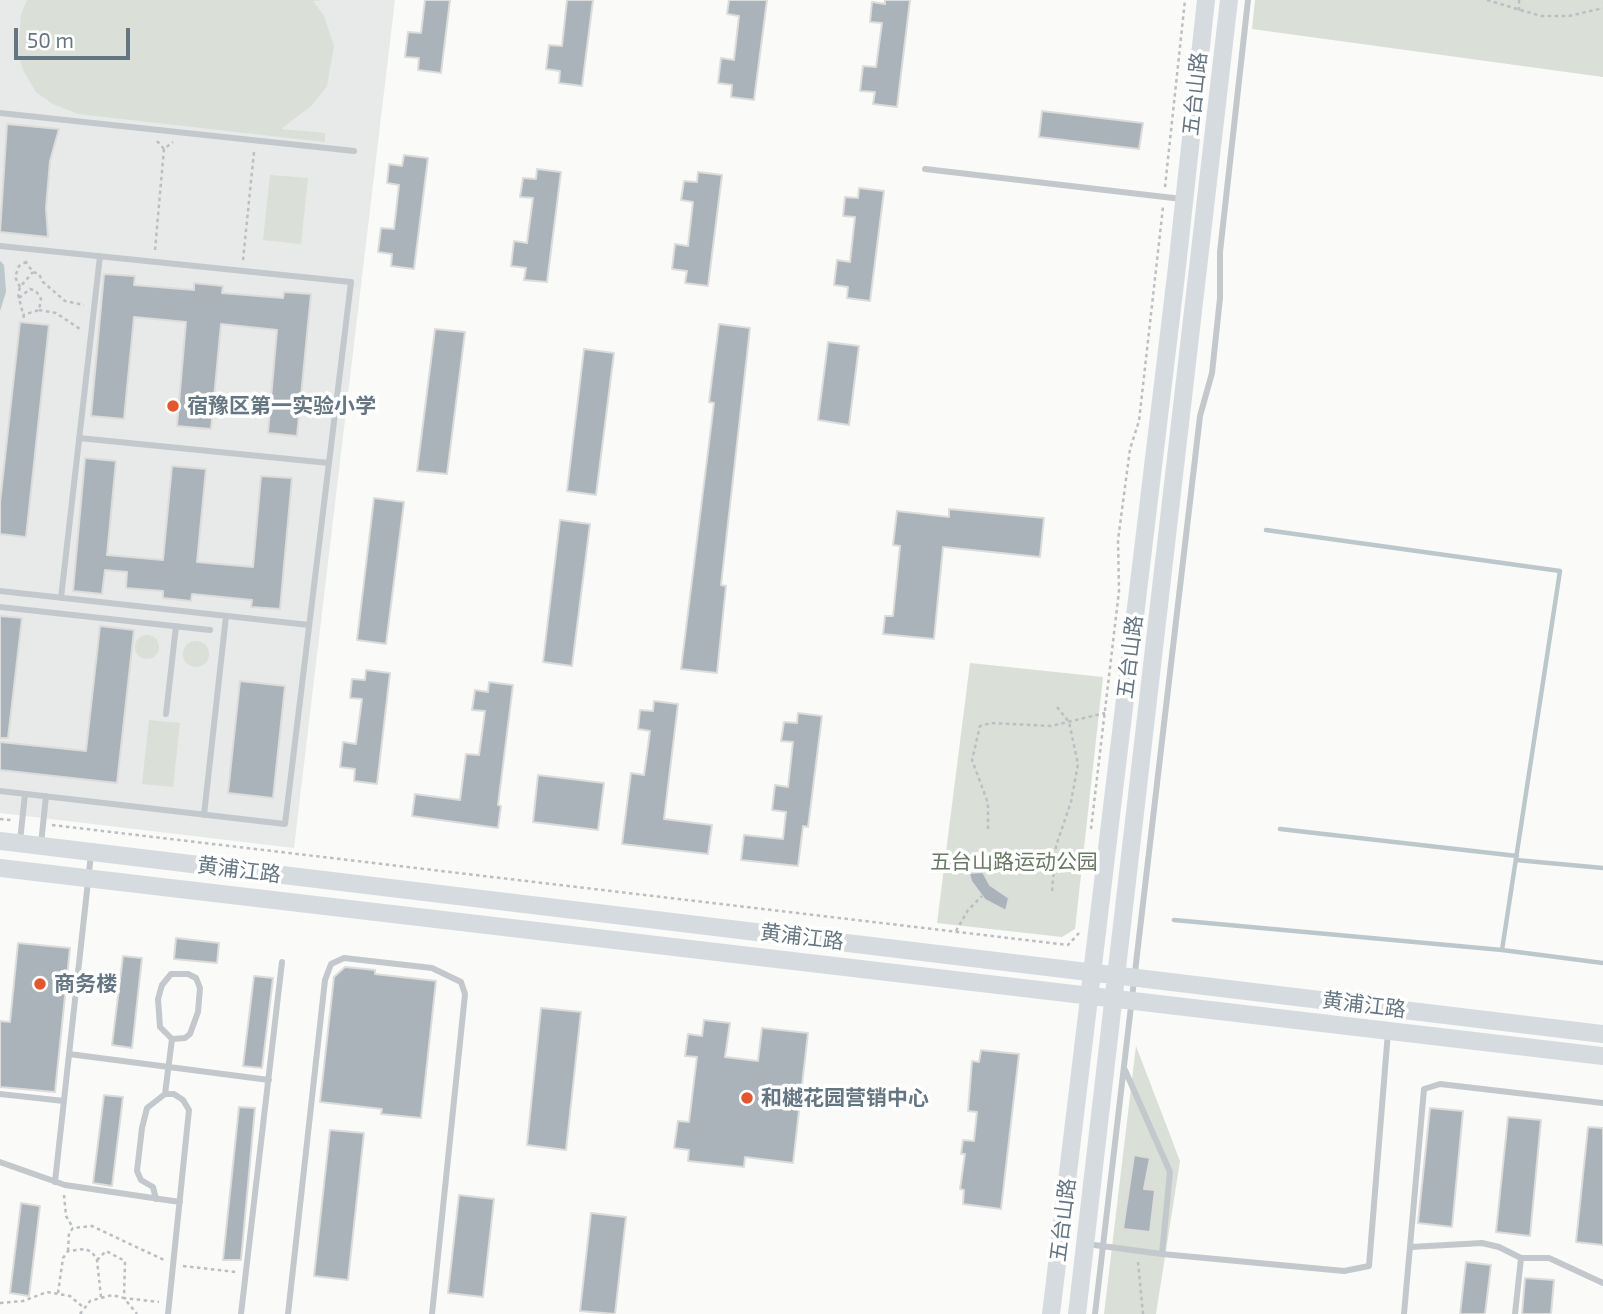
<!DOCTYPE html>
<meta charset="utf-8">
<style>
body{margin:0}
#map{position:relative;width:1603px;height:1314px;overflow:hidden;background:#fafaf8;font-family:"Exo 2",sans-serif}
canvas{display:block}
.scale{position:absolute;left:14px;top:28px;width:116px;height:32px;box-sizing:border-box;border:4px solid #657683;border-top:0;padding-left:9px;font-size:21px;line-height:24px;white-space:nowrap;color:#657683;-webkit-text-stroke:5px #fff;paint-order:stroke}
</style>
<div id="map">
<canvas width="1603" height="1314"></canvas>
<div class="scale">50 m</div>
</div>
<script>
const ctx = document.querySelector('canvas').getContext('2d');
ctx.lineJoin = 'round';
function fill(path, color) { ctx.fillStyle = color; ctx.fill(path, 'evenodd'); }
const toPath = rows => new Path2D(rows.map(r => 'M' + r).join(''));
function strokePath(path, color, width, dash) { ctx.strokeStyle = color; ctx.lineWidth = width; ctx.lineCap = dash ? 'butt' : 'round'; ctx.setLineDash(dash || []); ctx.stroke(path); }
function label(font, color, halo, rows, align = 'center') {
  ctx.font = font + ' "Exo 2","Noto Sans SC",sans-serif'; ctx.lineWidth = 7; ctx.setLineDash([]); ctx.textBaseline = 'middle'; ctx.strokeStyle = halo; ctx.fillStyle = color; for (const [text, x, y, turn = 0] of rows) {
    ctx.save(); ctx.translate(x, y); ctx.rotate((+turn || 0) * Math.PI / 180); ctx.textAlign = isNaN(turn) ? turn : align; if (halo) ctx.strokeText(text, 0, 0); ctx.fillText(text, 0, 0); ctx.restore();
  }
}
fill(toPath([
 [0,0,395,0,294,848,0,813]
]), '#e8e9e9');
fill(toPath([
 [27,0,323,0,313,1,324,16,334,46,327,86,311,106,281,129,325,133,325,142,78,114,53,104,36,92,24,72,18,54,21,14],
 [1255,0,1603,0,1603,77,1252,29],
 [270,175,308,178,301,244,263,240],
 '135 647a12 12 0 1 1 24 0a12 12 0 1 1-24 0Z',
 '183 654a13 13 0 1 1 26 0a13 13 0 1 1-26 0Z',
 [970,663,1103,677,1075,929,1062,937,937,923],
 [149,720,180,723,173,787,142,784],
 [1136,1046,1180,1161,1156,1314,1104,1314]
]), '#dadfd7');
fill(toPath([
 [0,261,4,265,6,292,0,311]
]), '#bbc7cb');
strokePath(toPath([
 [1266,530,1560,571,1502,950],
 [1280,829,1517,856],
 [1516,860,1603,868],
 [1174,920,1502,950,1603,963]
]), '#bbc7cb', 4.5);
const building = toPath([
 [425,0,450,0,441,73,418,70,419,58,405,57,408,32,421,33,425,0],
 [567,0,593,0,582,86,559,83,560,71,546,69,549,45,562,46,567,0],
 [729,0,767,0,754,100,731,97,732,85,718,83,721,58,734,60,739,16,727,14,729,0],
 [885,0,910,0,897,107,873,104,875,92,860,91,863,66,876,67,882,23,870,22,872,2,885,4,885,0],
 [1042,111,1143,123,1139,149,1039,137,1042,111],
 [7,124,59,129,50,161,46,208,48,237,0,232,7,124],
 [404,155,428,158,414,269,391,266,392,254,378,252,381,228,394,229,399,185,387,183,389,164,402,166,404,155],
 [537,169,561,172,547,282,524,280,526,268,511,266,514,241,527,243,533,198,520,197,523,178,536,179,537,169],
 [698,172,722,175,708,286,685,283,687,271,672,269,675,244,688,246,693,202,681,200,684,181,697,182,698,172],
 [859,188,884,191,870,301,847,298,848,287,834,285,837,260,850,262,855,217,843,216,845,197,858,198,859,188],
 [104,274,135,276,134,285,194,290,194,283,223,286,222,293,283,298,284,292,311,294,297,436,268,433,277,330,221,324,211,429,177,426,186,322,134,317,124,419,91,416,104,274],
 [20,322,49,325,26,537,0,534,0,503,20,322],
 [719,324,750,328,721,585,726,586,717,673,681,669,714,403,709,402,719,324],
 [435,329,465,332,447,474,417,471,435,329],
 [828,342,859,346,849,425,818,420,828,342],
 [584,349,614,353,596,495,567,491,584,349],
 [85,458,116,461,107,555,163,560,172,466,206,469,197,562,253,567,261,476,292,478,280,609,251,607,252,600,192,594,191,601,163,598,163,591,126,588,127,572,105,570,102,594,73,591,85,458],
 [374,498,404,502,386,644,357,640,374,498],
 [949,509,1044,518,1040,557,943,547,934,639,883,634,885,616,893,616,900,546,893,545,897,511,949,517,949,509],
 [560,520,590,524,572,666,543,662,560,520],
 [0,616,22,618,8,738,0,738,0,616],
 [100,626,134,630,117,783,0,770,0,742,86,751,100,626],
 [366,670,390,673,377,784,354,781,355,769,340,767,343,742,356,744,362,699,350,698,352,679,365,680,366,670],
 [240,681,285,686,273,798,228,793,240,681],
 [489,682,513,685,498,805,501,806,498,828,412,816,415,794,460,800,466,754,479,755,485,711,472,710,475,690,488,692,489,682],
 [654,701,678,704,664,819,712,825,708,854,622,844,631,773,644,775,650,731,638,729,640,710,653,711,654,701],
 [798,713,822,716,808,827,803,826,798,866,741,860,744,835,783,839,786,812,772,810,775,785,788,787,793,742,781,741,784,722,797,723,798,713],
 [538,775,604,783,598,830,533,822,538,775],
 [983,872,990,885,1009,898,1006,911,985,900,971,881,969,873,983,872],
 [176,938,219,943,217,963,174,959,176,938],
 [18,943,70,948,55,1092,0,1087,0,1021,10,1022,18,943],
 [123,956,142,958,132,1048,112,1045,123,956],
 [345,967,375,970,375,974,436,981,421,1118,381,1114,382,1109,320,1102,334,977,345,967],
 [254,976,273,978,262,1068,243,1066,254,976],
 [541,1008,581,1012,566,1150,527,1145,541,1008],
 [704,1020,730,1023,725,1057,758,1061,762,1028,808,1033,793,1163,745,1157,744,1167,688,1161,689,1150,674,1148,678,1121,689,1122,697,1057,685,1056,688,1034,702,1036,704,1020],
 [981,1050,1019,1054,1001,1209,963,1204,964,1190,960,1189,965,1154,961,1154,963,1140,974,1141,977,1112,968,1111,972,1061,979,1062,981,1050],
 [104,1095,123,1097,112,1186,93,1183,104,1095],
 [239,1107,255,1108,241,1260,223,1260,239,1107],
 [1430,1108,1463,1111,1452,1227,1418,1223,1430,1108],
 [1508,1117,1541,1120,1530,1236,1496,1232,1508,1117],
 [1588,1127,1603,1128,1603,1245,1576,1242,1588,1127],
 [330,1130,364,1133,348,1280,314,1276,330,1130],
 [1134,1155,1150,1158,1144,1189,1155,1190,1150,1232,1123,1229,1134,1155],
 [459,1195,494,1199,483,1297,448,1293,459,1195],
 [21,1203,40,1206,29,1296,10,1293,21,1203],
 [591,1213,626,1217,615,1314,580,1311,591,1213],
 [1466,1262,1491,1265,1485,1314,1460,1314,1466,1262],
 [1525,1278,1554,1280,1551,1314,1522,1314,1525,1278]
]);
fill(building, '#aab3b9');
strokePath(building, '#dcdcda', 2);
strokePath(toPath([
 [1487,0,1541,16,1569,16,1603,8],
 [1519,0,1519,11],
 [157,141,164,149,173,142],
 [1165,187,1185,0],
 [155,250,164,149],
 [243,260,254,152],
 [25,261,33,272,39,274,43,282,65,301,84,305],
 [20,287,15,277,19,266,26,262],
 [19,298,30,289,36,291,41,299,39,310,23,315],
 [39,310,56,313,80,329],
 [24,318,18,294,20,287,33,272],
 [0,819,11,820],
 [52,825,1068,945,1079,933],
 [988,829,988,803,972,760,980,726,991,723,1051,726,1105,713],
 [1091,829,1119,591,1118,540,1130,449,1139,421,1163,207],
 [1052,891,1056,846,1071,802,1078,764,1069,722,1057,707],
 [956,931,968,910,982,896],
 [64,1195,66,1216,73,1228],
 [68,1251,69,1233,73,1228,92,1226,164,1260],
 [97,1260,106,1251,125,1261,124,1298,159,1302],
 [1138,1262,1143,1314],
 [183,1266,236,1272],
 [58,1293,63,1258,68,1251,85,1249,92,1252,97,1260,101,1297],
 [0,1303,23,1301,47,1292,70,1296,83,1307],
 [80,1314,90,1301,112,1295,124,1298,137,1314]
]), '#bbbfc2', 2.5, [3.5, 3.5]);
strokePath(toPath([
 [0,113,354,151],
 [925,169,1182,199],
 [0,246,351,282,285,824,0,791],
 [79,438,329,463],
 [0,591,309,625],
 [61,598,100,256],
 [0,607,210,630],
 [166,714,176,626],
 [204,815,226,616],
 [20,841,25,794],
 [41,844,46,796],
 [69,1054,269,1080],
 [0,1094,64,1101],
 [165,1094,172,1039,160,1027,158,999,162,985,171,974,188,974,196,978,200,988,198,1012,190,1034,185,1038,172,1039],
 [0,1162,65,1185,180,1202],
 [55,1182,91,854],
 [156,1199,153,1187,141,1180,137,1171,142,1128,147,1108,165,1094,174,1094,183,1100,189,1110,168,1314],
 [1087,1244,1162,1254,1170,1172,1125,1070],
 [1411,1247,1482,1243,1499,1247,1521,1258,1549,1258,1603,1283],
 [1162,1254,1344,1271,1369,1266,1388,1032],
 [241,1314,282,962],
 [288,1314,325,980,331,964,344,958,432,968,461,982,465,994,432,1314],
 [1095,1314,1200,416,1212,373,1220,298,1220,252,1248,0],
 [1404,1314,1424,1089,1440,1084,1603,1103],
 [1515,1314,1521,1258]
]), '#c3c8cc', 6);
strokePath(toPath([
 [0,841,1603,1034],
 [0,868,1603,1056],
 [1051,1314,1177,267,1206,0],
 [1077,1314,1229,0]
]), '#d6dbdf', 18);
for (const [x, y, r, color] of [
 [173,406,7,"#e4572e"],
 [40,984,7,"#e4572e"],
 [747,1098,7,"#e4572e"]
]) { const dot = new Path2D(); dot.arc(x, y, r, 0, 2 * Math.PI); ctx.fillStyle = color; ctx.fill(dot); strokePath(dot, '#fff', 2.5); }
label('21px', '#657683', '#fff', [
 ["五台山路",1195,94,-84],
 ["五台山路",1130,657,-83],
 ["黄浦江路",239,870,7],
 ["黄浦江路",802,937,7],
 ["黄浦江路",1364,1005,7],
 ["五台山路",1063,1220,-83]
]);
label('bold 21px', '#657683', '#fff', [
 ["宿豫区第一实验小学",187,406],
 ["商务楼",54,984],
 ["和樾花园营销中心",761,1098]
], 'left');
label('21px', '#687a64', '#fff', [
 ["五台山路运动公园",1014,862]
]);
</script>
